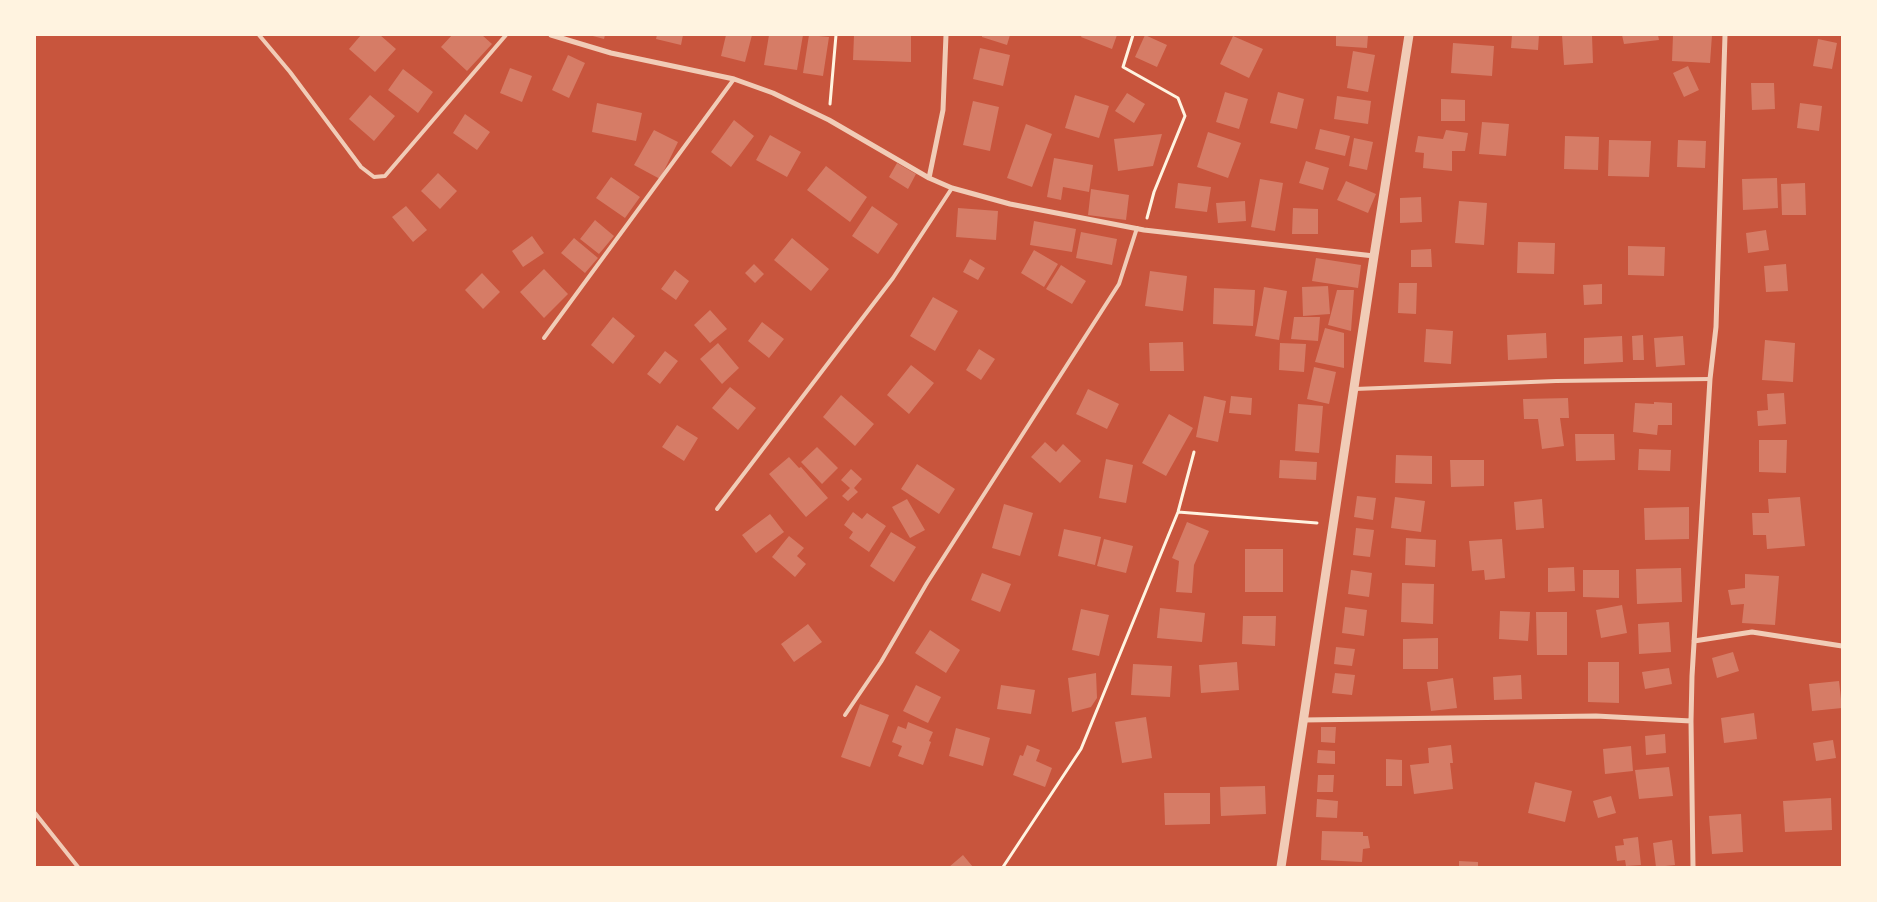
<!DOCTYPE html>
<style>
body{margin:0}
#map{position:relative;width:1877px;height:902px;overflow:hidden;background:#c8553d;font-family:Signika,sans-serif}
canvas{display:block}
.frame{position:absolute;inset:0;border:36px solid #fff3e0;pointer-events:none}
</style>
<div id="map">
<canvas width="1877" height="902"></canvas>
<div class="frame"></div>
</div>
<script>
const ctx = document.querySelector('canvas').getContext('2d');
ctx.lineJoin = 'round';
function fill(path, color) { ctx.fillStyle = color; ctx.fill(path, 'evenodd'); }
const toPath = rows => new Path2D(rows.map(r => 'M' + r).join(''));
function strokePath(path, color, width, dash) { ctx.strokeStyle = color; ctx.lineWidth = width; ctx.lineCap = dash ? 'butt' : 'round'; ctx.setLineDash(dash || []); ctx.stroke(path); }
fill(toPath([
 [361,35,380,35,396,49,375,72,349,49],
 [452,35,482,35,492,44,467,71,441,47],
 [589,35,605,35,604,39],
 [657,35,683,35,681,45,656,39],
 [726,35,752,35,745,62,721,56],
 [769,35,803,35,797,70,764,65],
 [809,35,829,37,823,76,803,73],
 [854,35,911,35,911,62,853,60],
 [982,35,1010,35,1007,45,982,37],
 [1082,35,1117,35,1112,49,1081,37],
 [1145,35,1167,45,1157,67,1135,57],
 [1336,35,1368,35,1367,48,1336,46],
 [1512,35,1539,35,1538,50,1511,48],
 [1562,35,1592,35,1593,63,1564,65],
 [1622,35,1658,35,1659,40,1624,44],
 [1673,35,1712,35,1710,63,1672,61],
 [1233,36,1263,49,1249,78,1220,64],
 [1818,39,1837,43,1832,69,1813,66],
 [1453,43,1494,46,1492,76,1451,73],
 [980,48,1010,55,1003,86,973,79],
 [1353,51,1375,55,1368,92,1347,88],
 [568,55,585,63,569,98,552,90],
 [1688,66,1699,90,1684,97,1673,73],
 [510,68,532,76,522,102,500,93],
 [403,69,433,92,418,113,388,90],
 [1751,83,1774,83,1775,109,1752,110],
 [1225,92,1248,99,1239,129,1216,122],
 [1278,92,1304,99,1297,129,1270,123],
 [1127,93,1145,104,1134,123,1115,111],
 [370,95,395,116,374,141,349,119],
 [1075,95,1109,106,1099,138,1065,128],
 [1337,96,1371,101,1368,124,1334,119],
 [1441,99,1465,100,1465,121,1441,121],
 [973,101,999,107,990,151,963,145],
 [597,103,642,113,636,141,592,132],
 [1800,103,1822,106,1819,131,1797,128],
 [465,114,490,132,477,150,453,133],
 [734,120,754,136,731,167,711,152],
 [1482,122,1509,124,1506,156,1479,154],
 [1026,124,1052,134,1032,187,1007,178],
 [1320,129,1350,136,1345,156,1315,149],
 [654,130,678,142,660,179,634,165],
 [1446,130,1468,133,1465,151,1452,151,1452,171,1423,168,1424,153,1415,152,1418,136,1443,139],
 [1208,132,1241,143,1228,178,1197,167],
 [1162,134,1153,166,1118,171,1114,139],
 [770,135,801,152,787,177,756,160],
 [1565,136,1599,137,1598,170,1564,169],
 [1354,138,1373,142,1367,170,1349,166],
 [1609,140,1651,141,1649,177,1608,176],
 [1678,140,1706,141,1705,168,1677,167],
 [1054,158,1093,165,1089,192,1063,187,1061,200,1047,197],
 [1306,161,1329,168,1323,190,1299,183],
 [897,163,916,174,908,189,889,177],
 [826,166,867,197,850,222,807,190],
 [438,173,457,191,440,209,421,191],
 [611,177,640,197,625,218,596,198],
 [1777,178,1778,208,1743,210,1742,179],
 [1260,179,1283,183,1275,231,1251,227],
 [1346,181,1376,194,1368,213,1337,200],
 [1178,183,1211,187,1207,212,1175,208],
 [1805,183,1806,215,1782,215,1781,184],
 [1091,189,1129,195,1126,220,1088,215],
 [1421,197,1422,222,1400,223,1400,198],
 [1245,201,1246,221,1218,223,1216,203],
 [1459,201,1487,203,1484,245,1455,243],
 [406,206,427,230,413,242,392,217],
 [872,206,898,224,878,254,852,236],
 [958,208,998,211,996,240,956,237],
 [1293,208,1318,209,1318,234,1292,234],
 [595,220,614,236,599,254,580,239],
 [1034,221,1076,229,1072,252,1030,245],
 [1766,230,1769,250,1748,253,1746,233],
 [1081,232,1117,239,1112,265,1076,258],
 [532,236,544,253,523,267,512,251],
 [574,238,598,258,585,273,561,253],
 [792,238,829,269,811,291,774,260],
 [1518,242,1555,243,1554,274,1517,273],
 [1628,246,1665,247,1664,276,1628,275],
 [1431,249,1432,267,1411,267,1411,250],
 [1034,250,1058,264,1044,287,1021,273],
 [1316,258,1361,265,1358,288,1312,281],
 [970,259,985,268,978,280,963,272],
 [754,264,764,274,755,283,745,273],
 [1786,264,1788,291,1766,292,1764,266],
 [1061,265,1086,281,1072,304,1046,289],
 [544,269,568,294,544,318,520,292],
 [675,270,689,281,676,300,661,289],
 [1150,271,1187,276,1183,311,1145,306],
 [482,273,500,292,483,309,465,290],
 [1399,283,1417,283,1416,314,1398,313],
 [1602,284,1602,304,1584,305,1583,285],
 [1328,286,1330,314,1303,316,1302,287],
 [1264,287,1287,291,1279,340,1255,336],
 [1214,288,1255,290,1253,326,1213,324],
 [1337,290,1354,290,1351,331,1328,325],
 [933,297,958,311,935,351,910,336],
 [710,310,727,329,710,343,694,325],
 [613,317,635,336,613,364,591,345],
 [1294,317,1320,317,1318,341,1291,339],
 [762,322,784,339,769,358,748,341],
 [1325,328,1344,333,1344,368,1315,362],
 [1426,329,1453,331,1451,364,1424,362],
 [1546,333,1547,358,1508,360,1507,335],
 [1643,335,1644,360,1633,360,1632,336],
 [1622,336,1623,362,1584,364,1584,338],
 [1683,336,1685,365,1656,367,1654,338],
 [1765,340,1795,343,1793,382,1762,380],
 [1183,342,1184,371,1150,371,1149,343],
 [718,343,739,368,722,384,700,359],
 [1280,343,1306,344,1304,372,1279,370],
 [979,349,995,359,981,380,966,370],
 [665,351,678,361,660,384,647,374],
 [911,365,934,383,909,414,887,395],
 [1314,367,1336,372,1329,404,1307,399],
 [730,387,756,408,738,430,712,408],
 [1088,389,1119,404,1107,429,1076,414],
 [1784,393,1786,424,1758,426,1757,411,1768,410,1767,394],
 [841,395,874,424,855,446,823,417],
 [1204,396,1226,401,1218,442,1196,437],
 [1231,396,1252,398,1251,415,1229,413],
 [1568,398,1569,418,1560,418,1564,446,1542,449,1538,419,1524,419,1523,399],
 [1654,402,1672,403,1672,425,1658,425,1657,435,1633,432,1635,403,1654,404],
 [1298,404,1323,406,1319,453,1295,451],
 [1169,414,1193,428,1166,476,1142,463],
 [677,425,698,438,684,461,662,447],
 [1575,434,1614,434,1615,460,1576,461],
 [1759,440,1787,440,1786,473,1759,472],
 [1045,442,1056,452,1063,444,1081,461,1060,483,1031,457],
 [817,447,838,468,822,484,801,462],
 [1639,449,1671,450,1670,471,1638,470],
 [1396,455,1432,456,1432,484,1395,483],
 [789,457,799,468,801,467,828,498,806,517,769,474],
 [1106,459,1133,465,1126,503,1099,498],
 [1280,460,1317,462,1316,480,1279,478],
 [1450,460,1484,460,1484,486,1451,487],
 [917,464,955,489,939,514,901,489],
 [851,469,862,479,854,488,858,492,848,501,842,496,850,488,841,480],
 [1357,496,1376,498,1373,520,1354,517],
 [1395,497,1425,501,1421,532,1391,528],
 [1800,497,1805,546,1767,549,1766,535,1753,535,1752,513,1769,513,1768,499],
 [907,499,925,530,910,538,892,507],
 [1542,499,1544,528,1516,530,1514,502],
 [1004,504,1033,513,1020,556,992,548],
 [1689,507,1689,539,1645,540,1644,508],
 [853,512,862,519,867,513,886,526,869,552,849,538,853,532,844,525],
 [770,514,784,532,756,553,742,535],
 [1187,522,1209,531,1194,565,1192,593,1176,592,1179,561,1172,558],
 [1356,528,1374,530,1370,557,1353,555],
 [1064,529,1101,537,1095,565,1058,556],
 [891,532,916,547,894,582,870,566],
 [789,536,804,548,797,556,806,564,795,577,772,557],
 [1406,538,1436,540,1435,567,1405,565],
 [1104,539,1133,546,1126,573,1097,566],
 [1502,539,1505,578,1485,580,1484,570,1472,571,1469,541],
 [1245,549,1283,549,1283,592,1245,592],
 [1574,567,1575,591,1548,592,1548,568],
 [1681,568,1682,602,1637,604,1636,569],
 [1351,570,1372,573,1369,597,1348,594],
 [1583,570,1619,570,1619,598,1583,597],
 [982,573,1011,584,1000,612,971,600],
 [1745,574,1779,576,1775,625,1742,623,1744,604,1731,605,1728,590,1745,588],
 [1402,583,1434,584,1433,624,1401,622],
 [1622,605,1627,633,1601,638,1596,610],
 [1345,607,1367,610,1364,636,1342,633],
 [1160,608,1205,613,1202,642,1157,638],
 [1081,609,1109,615,1099,656,1072,650],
 [1500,611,1530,612,1528,641,1499,639],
 [1536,612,1567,612,1567,655,1537,655],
 [1243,616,1276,616,1275,646,1242,644],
 [1669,622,1671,652,1639,654,1638,624],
 [808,624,822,642,794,662,781,644],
 [930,630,960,650,946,673,915,653],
 [1438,638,1438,669,1403,669,1403,639],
 [1336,647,1355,649,1352,666,1334,664],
 [1733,652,1739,671,1717,678,1712,658],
 [1237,662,1239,690,1201,693,1199,665],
 [1588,662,1619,662,1619,703,1588,702],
 [1133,664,1172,666,1170,697,1131,695],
 [1669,668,1672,684,1645,689,1642,672],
 [1096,673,1097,698,1091,707,1072,712,1068,678],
 [1335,673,1355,675,1352,695,1332,693],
 [1521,675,1522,699,1494,700,1493,677],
 [1453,678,1457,708,1431,711,1427,682],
 [1839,681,1842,708,1812,711,1809,684],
 [916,685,941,697,928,723,903,711],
 [1001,685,1035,690,1031,714,997,709],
 [860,704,889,715,870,767,841,757],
 [1754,713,1757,739,1724,743,1721,718],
 [1146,717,1152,758,1122,763,1115,722],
 [908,722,933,732,929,741,931,742,923,765,898,756,902,746,892,742,898,726,906,729],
 [1321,727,1336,727,1335,743,1321,742],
 [956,728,990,738,983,766,949,756],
 [1665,734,1666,753,1646,755,1645,736],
 [1833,740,1836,758,1816,761,1813,743],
 [1027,745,1040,750,1036,761,1052,768,1045,787,1013,775,1020,755,1023,756],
 [1451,745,1453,763,1450,763,1453,789,1414,794,1410,765,1429,763,1428,748],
 [1631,746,1633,771,1605,774,1603,749],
 [1318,750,1335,751,1335,764,1317,763],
 [1386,759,1402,760,1402,786,1386,786],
 [1669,767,1673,796,1639,799,1635,770],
 [1318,775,1334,775,1333,792,1317,792],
 [1535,782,1572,791,1565,822,1528,813],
 [1265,786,1266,814,1221,816,1220,787],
 [1164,793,1210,793,1210,824,1165,825],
 [1611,796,1616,813,1598,818,1593,801],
 [1831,798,1832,830,1785,832,1783,801],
 [1317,799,1338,801,1337,818,1316,817],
 [1741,814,1743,852,1712,854,1709,816],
 [1322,831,1363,832,1363,836,1368,836,1370,848,1363,849,1362,862,1321,860],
 [1638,837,1641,865,1626,866,1625,860,1617,861,1615,846,1624,845,1623,839],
 [1672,840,1675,865,1656,867,1653,843],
 [963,855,973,867,949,867],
 [1459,861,1478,862,1478,867,1459,867]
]), '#d67c66');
strokePath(toPath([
 [1133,35,1123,67,1178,98,1185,116,1154,192,1147,218],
 [830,104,836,35],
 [1178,512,1317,523],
 [1003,867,1081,749,1178,512,1194,452]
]), '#fff3e0', 3);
strokePath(toPath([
 [259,35,290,72,361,167,374,177,385,176,506,35],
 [544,338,734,79],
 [1355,389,1556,381,1710,379],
 [717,509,893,278,952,188],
 [845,715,881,662,927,583,1119,284,1137,228],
 [35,813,78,867]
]), '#f1ccb7', 4);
strokePath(toPath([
 [551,35,611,53,734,79,773,93,829,120,929,178,952,188,1010,204,1144,230,1374,256],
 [929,178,943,110,946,35],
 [1694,641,1752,632,1842,646],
 [1303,720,1596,716,1691,721],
 [1693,867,1691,721,1692,676,1710,379,1716,327,1725,35]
]), '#f1ccb7', 5);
strokePath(toPath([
 [1281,867,1374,256,1409,35]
]), '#f1ccb7', 9);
</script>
